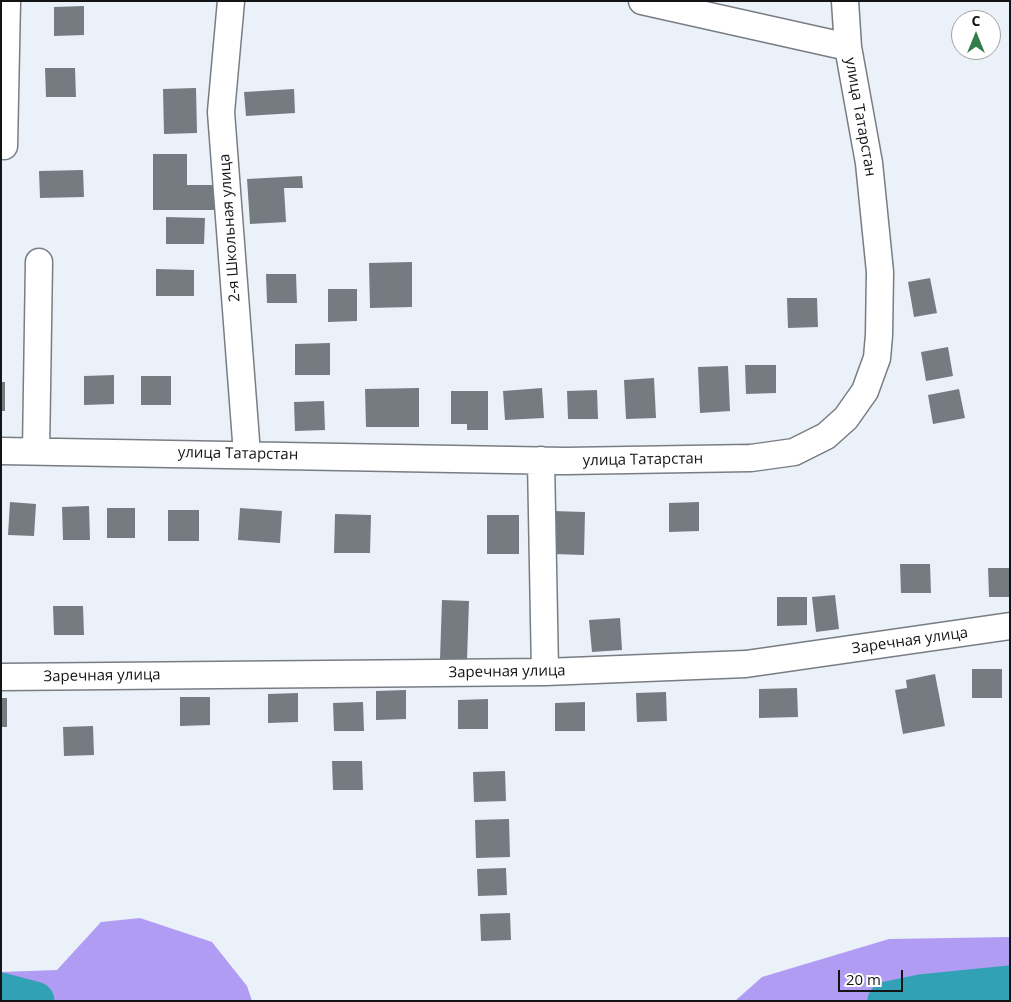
<!DOCTYPE html>
<meta charset="utf-8">
<style>
body{margin:0}
#map{position:relative;width:1011px;height:1002px;overflow:hidden;background:#ebf1f8;font-family:"Open Sans",sans-serif}
canvas{display:block}
.frame{position:absolute;inset:0;border:2px solid #121416;pointer-events:none}
.north{position:absolute;left:951px;top:10px;width:50px;height:50px;box-sizing:border-box;background:#fff;border:1px solid #a0a1a2;border-radius:50%;rotate:0deg;font-size:14px;font-weight:700;line-height:20px;text-align:center;color:#121416}
.north::after{content:'';display:block;margin:auto;width:18px;height:22px;background:#337d4b;clip-path:polygon(50% 0,100% 100%,50% 72%,0 100%)}
.scale{position:absolute;left:838px;top:970px;width:65px;height:22px;box-sizing:border-box;border:2px solid #121416;border-top:0;padding-left:6px;font-size:15px;line-height:18px;white-space:nowrap;color:#121416;-webkit-text-stroke:4px #fff;paint-order:stroke}
</style>
<div id="map">
<canvas width="1011" height="1002"></canvas>
<div class="frame"></div>
<div class="north">С</div>
<div class="scale">20 m</div>
</div>
<script>
const ctx = document.querySelector('canvas').getContext('2d');
ctx.lineJoin = 'round';
function fill(path, color) { ctx.fillStyle = color; ctx.fill(path, 'evenodd'); }
const toPath = rows => new Path2D(rows.map(r => 'M' + r).join(''));
function strokePath(path, color, width, dash) { ctx.strokeStyle = color; ctx.lineWidth = width; ctx.lineCap = dash ? 'butt' : 'round'; ctx.setLineDash(dash || []); ctx.stroke(path); }
function label(font, color, halo, rows, align = 'center') {
  ctx.font = font + ' "Open Sans",sans-serif'; ctx.lineWidth = 4; ctx.setLineDash([]); ctx.textBaseline = 'middle'; ctx.strokeStyle = halo; ctx.fillStyle = color; for (const [text, x, y, turn = 0] of rows) {
    ctx.save(); ctx.translate(x, y); ctx.rotate((+turn || 0) * Math.PI / 180); ctx.textAlign = isNaN(turn) ? turn : align; if (halo) ctx.strokeText(text, 0, 0); ctx.fillText(text, 0, 0); ctx.restore();
  }
}
fill(toPath([
 [140,918,212,942,247,986,252,1001,1,1001,1,972,57,970,101,922],
 [1010,937,1010,1001,735,1001,762,977,889,939]
]), '#b19cf4');
strokePath(toPath([
 [1,992,35,1001],
 [887,1001,920,994,1010,985]
]), '#31a1b6', 39);
fill(toPath([
 [84,6,84,35,54,36,54,7],
 [45,68,75,68,76,97,46,97],
 [196,88,197,133,164,134,163,89],
 [294,89,295,113,246,116,244,92],
 [153,154,187,154,187,185,219,185,219,210,153,210],
 [83,170,84,197,40,198,39,171],
 [302,176,303,188,284,188,286,222,250,224,247,179],
 [166,217,205,218,204,244,166,244],
 [412,262,412,307,370,308,369,263],
 [156,269,194,270,194,296,156,296],
 [266,274,296,274,297,303,267,303],
 [930,278,937,313,914,317,908,282],
 [328,289,357,289,357,321,328,322],
 [787,298,817,298,818,327,788,328],
 [330,343,330,375,295,375,295,344],
 [948,347,953,376,926,381,921,352],
 [745,365,776,365,776,393,746,394],
 [728,366,730,411,700,413,698,367],
 [114,375,114,404,84,405,84,376],
 [141,376,171,376,171,405,141,405],
 [654,378,656,418,626,419,624,380],
 [1,382,5,382,5,411,1,411],
 [419,388,419,427,366,427,365,389],
 [542,388,544,418,505,420,503,391],
 [959,389,965,418,933,424,928,395],
 [597,390,598,419,568,419,567,391],
 [451,391,488,391,488,430,467,430,467,424,451,424],
 [324,401,325,430,295,431,294,402],
 [10,502,36,504,34,536,8,535],
 [699,502,699,531,669,532,669,503],
 [89,506,90,540,63,540,62,507],
 [107,508,135,508,135,538,107,538],
 [240,508,282,511,280,543,238,540],
 [168,510,199,510,199,541,168,541],
 [553,511,585,512,584,555,552,554],
 [335,514,371,515,370,553,334,553],
 [487,515,519,515,519,554,487,554],
 [900,564,930,564,931,593,901,593],
 [988,568,1010,568,1010,597,989,597],
 [835,595,839,629,816,632,812,597],
 [777,597,807,597,807,625,777,626],
 [442,600,469,601,467,660,440,659],
 [53,606,83,606,84,635,54,635],
 [620,618,622,650,592,652,589,620],
 [972,669,1002,669,1002,698,972,698],
 [935,674,945,726,903,734,895,690,907,688,906,680],
 [797,688,798,717,759,718,759,689],
 [406,690,406,719,376,720,376,691],
 [666,692,667,721,637,722,636,693],
 [298,693,298,722,268,723,268,694],
 [180,697,210,697,210,725,180,726],
 [1,698,7,698,7,727,1,727],
 [488,699,488,729,458,729,458,700],
 [363,702,364,731,334,731,333,703],
 [585,702,585,731,555,731,555,703],
 [93,726,94,755,64,756,63,727],
 [332,761,362,761,363,790,333,790],
 [505,771,506,801,474,802,473,772],
 [509,819,510,857,476,858,475,820],
 [506,868,507,895,478,896,477,869],
 [510,913,511,940,481,941,480,914]
]), '#757c81');
const minor = toPath([
 [231,1,221,112,247,454],
 [642,1,848,47],
 [4,146,7,1],
 [1,451,566,461,751,458,794,452,826,436,846,418,865,391,877,358,879,335,880,272,869,163,848,47,845,1],
 [36,451,39,262],
 [541,460,545,672],
 [1,677,545,672,746,664,1010,626]
]);
strokePath(minor, '#787d84', 29);
strokePath(minor, '#fff', 26);
label('15px', '#121416', '#fff', [
 ["улица Татарстан",860,117,80],
 ["2-я Школьная улица",230,228,-94],
 ["улица Татарстан",238,454,1],
 ["улица Татарстан",643,460,-1],
 ["Заречная улица",910,641,-8],
 ["Заречная улица",507,672,-1],
 ["Заречная улица",102,676,-1]
]);
</script>
